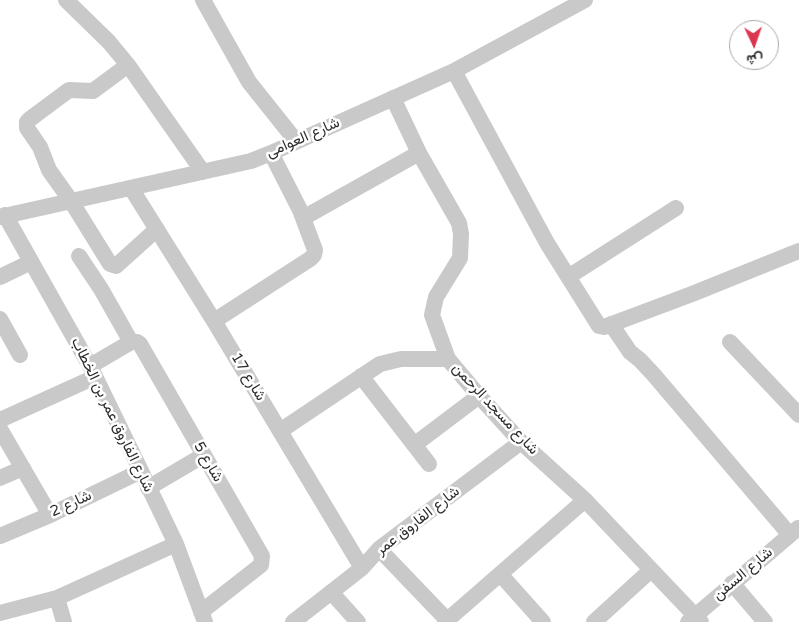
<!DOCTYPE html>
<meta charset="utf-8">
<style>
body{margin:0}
#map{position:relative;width:799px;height:622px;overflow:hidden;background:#fff;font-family:"Varela Round",Vazirmatn,sans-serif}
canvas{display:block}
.north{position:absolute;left:729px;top:20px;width:50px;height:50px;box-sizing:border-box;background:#fff;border:1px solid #ababab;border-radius:50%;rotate:177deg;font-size:14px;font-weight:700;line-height:20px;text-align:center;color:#2c2c2c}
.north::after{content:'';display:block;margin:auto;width:18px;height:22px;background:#db364d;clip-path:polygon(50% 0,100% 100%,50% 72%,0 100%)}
</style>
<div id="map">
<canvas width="799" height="622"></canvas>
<div class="north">ش</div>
</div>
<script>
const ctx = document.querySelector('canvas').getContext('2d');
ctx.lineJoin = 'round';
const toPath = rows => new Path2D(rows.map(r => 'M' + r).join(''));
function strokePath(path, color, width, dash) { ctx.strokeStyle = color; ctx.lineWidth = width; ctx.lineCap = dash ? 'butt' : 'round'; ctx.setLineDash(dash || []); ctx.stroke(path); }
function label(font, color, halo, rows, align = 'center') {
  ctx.font = font + ' "Varela Round",Vazirmatn,sans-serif'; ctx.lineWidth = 5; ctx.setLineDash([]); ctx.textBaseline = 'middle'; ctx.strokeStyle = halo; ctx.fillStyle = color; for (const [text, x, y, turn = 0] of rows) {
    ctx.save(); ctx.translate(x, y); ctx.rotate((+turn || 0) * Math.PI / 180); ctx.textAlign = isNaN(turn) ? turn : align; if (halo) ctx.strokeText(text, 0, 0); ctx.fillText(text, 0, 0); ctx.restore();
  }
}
strokePath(toPath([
 [66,0,109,42,128,65,203,172],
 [203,0,249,82,296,141],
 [128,65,93,91,69,90,30,119,27,122,27,128,40,147,49,170,71,201,110,264,116,266,157,229],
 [454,71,547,243,599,326,604,327,692,294,799,251],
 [393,98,419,153,459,223,461,234,460,258,436,297,432,315,448,359,479,396,521,442,585,500,701,622],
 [131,188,214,321,362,568],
 [5,215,90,366,141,471,176,544,205,622],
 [0,217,251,161,271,153,454,71,585,0],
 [303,218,419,153],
 [79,256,101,289,131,342],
 [0,277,31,262],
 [568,277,676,208],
 [0,319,20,355],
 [214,321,310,259,314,255,315,250,300,210,271,153],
 [611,324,630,352,640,360,654,375,790,535],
 [730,342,799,415],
 [90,366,131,342,137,342,140,344,262,556,261,565,201,612],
 [361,376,429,464],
 [0,420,95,377],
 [0,429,50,515],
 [280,431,380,364,401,359,448,359],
 [414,445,479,396],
 [0,478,23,468],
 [148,488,204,455],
 [0,536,50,515,141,471],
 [379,549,449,622],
 [501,575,543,622],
 [732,583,765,622],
 [331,592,358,622],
 [57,598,64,622],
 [0,613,57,598,176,544],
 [293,622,362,568,379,549,521,442],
 [445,622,585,500],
 [594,622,651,570],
 [688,622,798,528]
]), '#c9c9c9', 16);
label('15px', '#2c2c2c', '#fff', [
 ["شارع العوامى",303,138,-24],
 ["شارع 17",248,377,59],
 ["شارع مسجد الرحمن",495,409,47],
 ["شارع الفاروق عمر بن الخطاب",112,415,64],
 ["شارع 5",208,462,60],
 ["شارع 2",71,504,-25],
 ["شارع الفاروق عمر",418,521,-38],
 ["شارع السفن",743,574,-40]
]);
</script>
